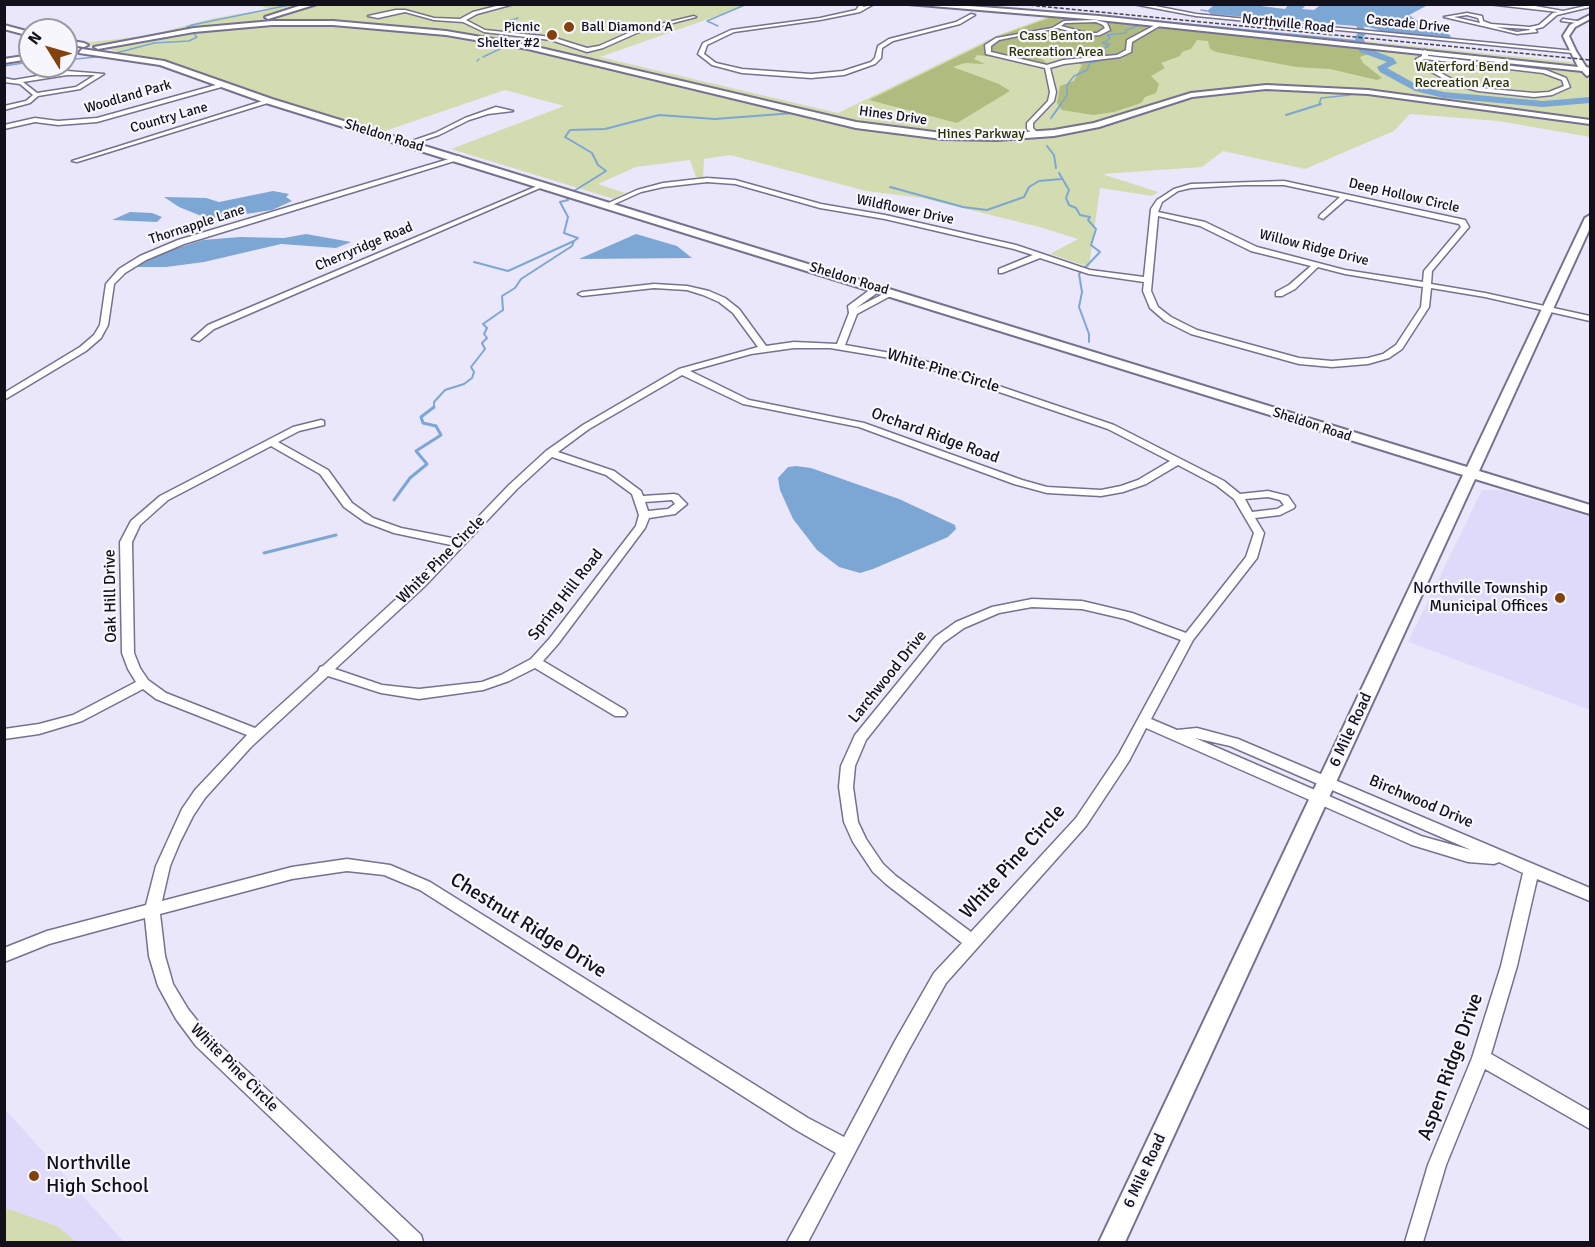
<!DOCTYPE html>
<style>
body{margin:0}
#map{position:relative;width:1595px;height:1247px;overflow:hidden;background:#ebe7fb;font-family:Signika,sans-serif}
canvas{display:block}
.frame{position:absolute;inset:0;border:6px solid #12101a;pointer-events:none}
.north{position:absolute;left:18px;top:18px;width:60px;height:60px;box-sizing:border-box;background:#f7f6fd;border:2px solid #9b9aa2;border-radius:50%;rotate:307deg;font-size:16px;font-weight:700;line-height:24px;text-align:center;color:#12101a}
.north::after{content:'';display:block;margin:auto;width:21px;height:27px;background:#83420c;clip-path:polygon(50% 0,100% 100%,50% 72%,0 100%)}
</style>
<div id="map">
<canvas width="1595" height="1247"></canvas>
<div class="frame"></div>
<div class="north">N</div>
</div>
<script>
const ctx = document.querySelector('canvas').getContext('2d');
ctx.lineJoin = 'round';
function fill(path, color) { ctx.fillStyle = color; ctx.fill(path, 'evenodd'); }
const toPath = rows => new Path2D(rows.map(r => 'M' + r).join(''));
function strokePath(path, color, width, dash) { ctx.strokeStyle = color; ctx.lineWidth = width; ctx.lineCap = dash ? 'butt' : 'round'; ctx.setLineDash(dash || []); ctx.stroke(path); }
function label(font, color, halo, rows, align = 'center') {
  ctx.font = font + ' Signika,sans-serif'; ctx.lineWidth = 4.5; ctx.setLineDash([]); ctx.textBaseline = 'middle'; ctx.strokeStyle = halo; ctx.fillStyle = color; for (const [text, x, y, turn = 0] of rows) {
    ctx.save(); ctx.translate(x, y); ctx.rotate((+turn || 0) * Math.PI / 180); ctx.textAlign = isNaN(turn) ? turn : align; if (halo) ctx.strokeText(text, 0, 0); ctx.fillText(text, 0, 0); ctx.restore();
  }
}
fill(toPath([
 [1482,490,1500,490,1590,517,1590,710,1408,642],
 [5,1109,124,1242,5,1242]
]), '#e0dafa');
fill(toPath([
 [255,5,748,5,600,57,838,113,998,35,1061,12,1383,43,1590,64,1590,137,1498,121,1410,114,1394,131,1305,169,1223,151,1202,167,1102,174,1158,192,1152,196,1100,188,1089,267,1050,254,1078,239,1043,228,922,198,866,191,730,155,704,159,703,177,696,177,690,160,636,167,598,184,625,193,614,199,451,149,564,106,505,90,382,132,250,92,186,67,80,43,147,36,214,18,272,9],
 [5,1208,57,1226,76,1242,5,1242]
]), '#d3dcb1');
fill(toPath([
 [1060,14,1382,49,1360,57,1363,63,1382,78,1377,80,1330,69,1296,67,1216,52,1210,49,1208,41,1197,40,1191,49,1182,52,1180,56,1161,63,1165,68,1151,76,1159,84,1156,93,1145,97,1141,103,1114,112,1093,115,1062,110,1057,103,1060,86,1074,81,1082,65,1070,58,1077,52,1062,48,1025,53,1044,60,1046,63,977,55,974,59,985,64,965,63,953,67,999,84,1010,91,957,123,869,100,1002,35]
]), '#b0bb7f');
fill(toPath([
 [1215,4,1253,5,1285,9,1288,5,1306,5,1302,9,1314,10,1319,6,1315,4,1428,5,1409,15,1419,22,1450,35,1451,38,1385,32,1368,27,1211,14,1207,11],
 [273,191,289,194,286,197,292,201,272,210,220,218,204,217,179,207,164,197,206,198,219,202],
 [130,212,152,213,162,217,157,222,112,220],
 [306,234,351,242,336,248,281,244,204,262,166,267,134,267,155,255,203,240,240,237,284,238],
 [636,234,677,246,692,258,579,259],
 [796,466,811,468,899,499,955,525,956,529,948,537,873,569,860,573,839,567,817,550,793,519,780,490,778,478,788,467]
]), '#7ca6d3');
strokePath(toPath([
 [756,4,802,4],
 [1201,10,1207,11],
 [518,18,506,22,529,28,522,35],
 [1147,20,1359,41],
 [718,26,707,21,747,4],
 [517,40,521,38],
 [1108,40,1110,38,1107,35,1126,33,1126,30,1143,24],
 [483,57,506,46],
 [1101,57,1089,52,1108,47,1106,46,1110,44,1102,43,1107,41],
 [66,60,105,56,154,43,189,41,197,37,187,27,192,25,294,4],
 [477,61,479,59],
 [4,66,30,62],
 [1060,105,1067,95,1067,85,1074,76,1087,70,1090,63,1105,59],
 [1319,105,1321,98,1350,95]
]), '#7ca6d3', 1.5);
strokePath(toPath([
 [1286,115,1321,104],
 [1051,118,1061,104],
 [1047,146,1054,155,1056,168],
 [1059,173,1069,190,1066,198,1069,205,1076,208,1080,215,1090,217,1088,220,1096,229,1091,245,1100,252,1079,274,1082,292,1079,307,1089,334,1089,342],
 [890,187,963,207,987,210,1024,197,1029,187,1039,181,1061,179],
 [574,241,578,238,564,233,568,217,560,202,568,200,566,196,606,171,598,165,592,153,565,137,570,130,605,129,659,115,715,119,794,113],
 [474,262,508,271,574,241],
 [434,408,434,402,445,390,464,384,472,378,474,372,471,367,485,349,482,343,487,338,484,334,487,328,483,324,503,310,502,296,515,288,521,279,572,246,574,241]
]), '#7ca6d3', 2);
strokePath(toPath([
 [394,500,410,478,427,464,416,451,441,435,436,426,423,423,421,417,434,407],
 [264,553,336,535]
]), '#7ca6d3', 3);
fill(toPath([
 [1356,24,1362,24,1367,33,1363,37,1367,48,1393,58,1397,63,1387,68,1421,87,1444,92,1543,101,1590,97,1590,103,1543,107,1444,98,1415,91,1380,72,1377,67,1387,62,1360,52,1356,44,1355,37,1358,33,1356,24]
]), '#7ca6d3');
const street = toPath([
 [504,4,514,4,477,14,466,20,485,30,552,37,587,48,599,46,635,30,694,16,696,17,639,32,603,48,587,52,551,40,484,32,463,22,434,20,405,12,378,18,368,16,396,10,405,10,434,18,460,19,473,12,504,4],
 [864,4,863,7,874,4,860,12,820,20,734,32,707,45,704,54,716,63,742,69,811,74,843,71,871,62,875,58,878,46,889,39,956,22,971,14,975,15,960,24,893,41,882,48,881,58,875,64,844,75,811,78,742,73,712,65,698,54,703,43,731,30,820,18,856,10,860,4,864,4],
 [1133,4,1145,4,1196,14,1575,51,1572,53,1196,16,1133,4],
 [1488,4,1535,6,1563,11,1590,5,1590,7,1557,15,1543,27,1535,29,1537,32,1517,34,1444,17,1467,13,1482,16,1483,21,1491,24,1530,27,1539,25,1553,13,1558,12,1488,4],
 [1467,15,1478,18,1480,23,1454,17,1467,15],
 [1496,27,1529,29,1530,30,1517,32,1496,27],
 [1563,19,1577,21,1579,22,1577,23,1561,21,1563,19],
 [1096,20,1107,23,1110,30,1100,35,1087,36,1058,28,999,40,991,46,991,52,1047,65,1063,60,1117,55,1126,50,1127,40,1159,23,1163,24,1132,42,1131,52,1120,57,1064,64,1050,68,1056,92,1054,101,1033,123,1033,128,1040,135,1035,136,1027,129,1027,123,1048,101,1050,92,1045,68,986,54,985,45,996,38,1052,28,1064,21,1096,20],
 [1096,22,1103,25,1105,28,1097,33,1087,33,1061,26,1065,23,1096,22],
 [1425,50,1428,52,1428,56,1546,70,1566,78,1570,87,1552,95,1534,97,1478,91,1455,85,1419,65,1416,59,1422,56,1422,52,1425,50],
 [1425,59,1543,73,1562,80,1564,86,1549,92,1534,93,1480,88,1459,83,1423,63,1422,60,1425,59],
 [67,71,104,74,80,89,38,96,30,103,4,110,4,106,26,101,33,95,20,84,4,82,4,78,14,80,67,71],
 [67,75,95,75,76,87,37,93,23,82,67,75],
 [223,83,225,86,97,122,58,125,35,122,4,129,4,125,35,118,58,121,97,118,223,83],
 [269,99,271,102,77,162,72,161,269,99],
 [496,107,513,111,488,114,469,120,439,135,409,145,406,143,435,133,465,118,496,107],
 [459,156,462,158,461,159,184,244,146,260,125,273,114,284,108,325,101,338,86,351,4,400,4,393,80,347,94,335,100,325,106,284,119,269,140,256,178,240,459,156],
 [707,178,735,180,821,204,885,215,1016,245,1090,270,1144,277,1151,209,1157,200,1174,189,1191,184,1284,181,1465,220,1469,227,1432,271,1431,284,1485,293,1590,316,1590,321,1485,297,1431,288,1429,307,1402,349,1389,358,1368,364,1332,367,1299,364,1191,334,1165,321,1150,308,1143,291,1144,282,1089,274,1040,258,1002,273,999,273,999,269,1033,255,1014,249,885,219,820,208,735,184,707,182,663,187,641,192,610,206,604,205,637,190,663,183,707,178],
 [1244,185,1284,185,1340,197,1320,215,1319,217,1323,219,1346,199,1459,224,1461,227,1424,271,1423,282,1345,270,1257,247,1205,222,1158,212,1162,202,1178,191,1191,188,1244,185],
 [1158,216,1200,226,1251,251,1311,266,1289,285,1276,292,1276,296,1282,296,1295,289,1318,267,1345,274,1423,287,1421,307,1396,345,1383,354,1368,358,1332,361,1299,358,1197,330,1171,317,1158,307,1151,291,1158,216],
 [542,184,547,185,214,329,199,341,192,339,208,325,542,184],
 [654,284,687,286,709,291,725,298,739,309,766,346,794,342,837,344,849,313,848,306,875,286,881,286,881,290,856,308,889,291,896,293,857,314,845,345,913,357,1114,425,1224,481,1240,494,1268,491,1288,496,1295,506,1294,508,1280,515,1255,518,1264,533,1257,558,1193,640,1151,719,1177,730,1197,728,1238,739,1590,888,1590,901,1537,879,1517,966,1491,1054,1590,1111,1590,1129,1485,1069,1446,1165,1423,1242,1405,1242,1428,1165,1472,1058,1501,966,1523,873,1499,862,1494,864,1468,862,1412,845,1146,728,1129,761,1086,826,946,983,907,1053,808,1242,787,1242,836,1153,796,1130,420,890,384,875,347,871,292,879,160,914,165,956,173,984,188,1009,208,1034,421,1235,423,1242,401,1242,196,1046,176,1019,158,986,149,956,145,918,49,944,4,962,4,948,47,931,146,905,156,866,182,809,195,790,247,735,156,699,143,689,82,721,39,734,4,739,4,729,39,724,73,715,136,682,128,669,122,653,120,542,131,521,160,496,293,427,321,420,324,421,324,425,299,431,278,442,328,470,352,503,373,518,401,528,457,539,509,485,546,451,583,425,679,369,758,347,733,313,719,302,703,295,687,290,654,288,582,296,578,294,582,292,654,284],
 [794,348,830,348,908,361,1108,429,1170,461,1138,480,1121,486,1101,490,1047,487,1022,480,864,423,749,400,690,371,751,354,794,348],
 [682,375,743,404,859,427,1014,484,1047,493,1101,496,1123,492,1146,484,1178,465,1216,485,1234,499,1254,533,1246,557,1186,633,1132,613,1082,601,1032,599,992,607,956,622,935,637,855,735,841,766,839,787,844,822,853,842,873,872,886,884,962,943,934,973,895,1041,844,1137,808,1118,430,882,390,865,347,859,292,867,162,901,170,866,180,842,193,816,205,798,251,747,328,676,381,693,419,699,483,690,509,681,535,668,615,716,625,716,627,713,625,710,543,661,558,644,645,528,649,518,675,514,687,504,678,495,674,494,643,496,641,491,614,471,558,452,589,429,682,375],
 [271,446,320,474,344,507,365,522,394,533,451,545,417,580,323,666,320,667,318,671,255,728,166,693,148,680,140,668,134,653,132,542,140,525,168,500,271,446],
 [552,457,606,475,632,494,639,515,636,526,550,638,531,659,501,675,482,682,419,689,382,685,335,669,425,586,517,489,552,457],
 [1268,497,1280,500,1284,505,1277,509,1252,512,1245,499,1268,497],
 [672,500,675,504,668,509,648,511,645,502,672,500],
 [1032,607,1082,609,1125,619,1181,640,1119,754,1076,818,971,932,896,876,883,864,866,839,858,822,853,787,855,766,866,740,943,643,964,628,999,613,1032,607],
 [1195,738,1230,746,1471,850,1421,836,1195,738]
]);
const secondary = toPath([
 [305,4,317,4,268,19,265,17,305,4],
 [908,4,943,4,1099,16,1578,67,1563,36,1570,25,1590,15,1590,19,1575,27,1569,36,1576,51,1586,67,1590,68,1590,74,1587,76,1582,71,1099,20,908,4],
 [272,21,333,21,446,31,528,45,856,122,942,133,997,134,1054,130,1094,123,1191,93,1266,85,1368,90,1590,120,1590,124,1368,94,1266,89,1192,97,1099,127,1054,136,997,140,942,139,856,128,528,49,446,35,333,25,272,25,194,32,98,49,94,47,194,28,272,21],
 [4,25,30,32,30,36,4,29,4,25],
 [66,40,84,43,88,45,84,47,66,44,66,40],
 [82,49,164,61,272,99,1467,467,1585,218,1590,215,1590,228,1479,471,1590,505,1590,514,1475,479,1125,1242,1099,1242,1463,475,266,103,160,65,79,53,82,49],
 [30,55,30,59,4,63,4,59,30,55]
]);
strokePath(street, '#76718e', 3);
strokePath(secondary, '#76718e', 4);
fill(street, '#fff');
fill(secondary, '#fff');
strokePath(toPath([
 [1018,4,1590,60]
]), '#46434f', 1.5, [4, 2]);
for (const [x, y, r, color] of [
 [569,27,6,"#83420c"],
 [552,35,6,"#83420c"],
 [1560,598,6,"#83420c"],
 [34,1176,6,"#83420c"]
]) { const dot = new Path2D(); dot.arc(x, y, r, 0, 2 * Math.PI); ctx.fillStyle = color; ctx.fill(dot); strokePath(dot, '#f7f6fd', 2); }
label('14px', '#12101a', '#f7f6fd', [
 ["Northville Road",1288,24,6],
 ["Cascade Drive",1408,24,6],
 ["Woodland Park",128,97,-16],
 ["Hines Drive",893,116,8],
 ["Country Lane",169,118,-16],
 ["Sheldon Road",384,136,17],
 ["Deep Hollow Circle",1404,196,13],
 ["Wildflower Drive",905,210,12],
 ["Thornapple Lane",197,225,-18],
 ["Cherryridge Road",364,247,-23],
 ["Willow Ridge Drive",1314,248,14],
 ["Sheldon Road",849,279,17],
 ["Sheldon Road",1312,425,18]
]);
label('14px', '#12101a', '#f7f6fd', [
 ["Picnic",540,27],
 ["Shelter #2",540,43],
 ["Ball Diamond A",581,27,"left"]
], 'right');
label('14px', '#2c3203', '#f7f6fd', [
 ["Cass Benton",1056,36],
 ["Recreation Area",1056,52],
 ["Waterford Bend",1462,67],
 ["Recreation Area",1462,83],
 ["Hines Parkway",981,134]
]);
label('16px', '#12101a', '#f7f6fd', [
 ["White Pine Circle",943,371,17],
 ["Orchard Ridge Road",935,436,20],
 ["White Pine Circle",441,560,-45],
 ["Spring Hill Road",566,595,-52],
 ["Oak Hill Drive",111,596,-91],
 ["Larchwood Drive",888,677,-51],
 ["6 Mile Road",1351,730,-65],
 ["Birchwood Drive",1421,802,23],
 ["White Pine Circle",234,1068,45],
 ["6 Mile Road",1145,1171,-65]
]);
label('16px', '#12101a', '#f7f6fd', [
 ["Northville Township",1548,589],
 ["Municipal Offices",1548,607]
], 'right');
label('20px', '#12101a', '#f7f6fd', [
 ["White Pine Circle",1013,862,-48],
 ["Chestnut Ridge Drive",528,926,32],
 ["Aspen Ridge Drive",1451,1067,-70]
]);
label('20px', '#12101a', '#f7f6fd', [
 ["Northville",46,1164],
 ["High School",46,1187]
], 'left');
</script>
